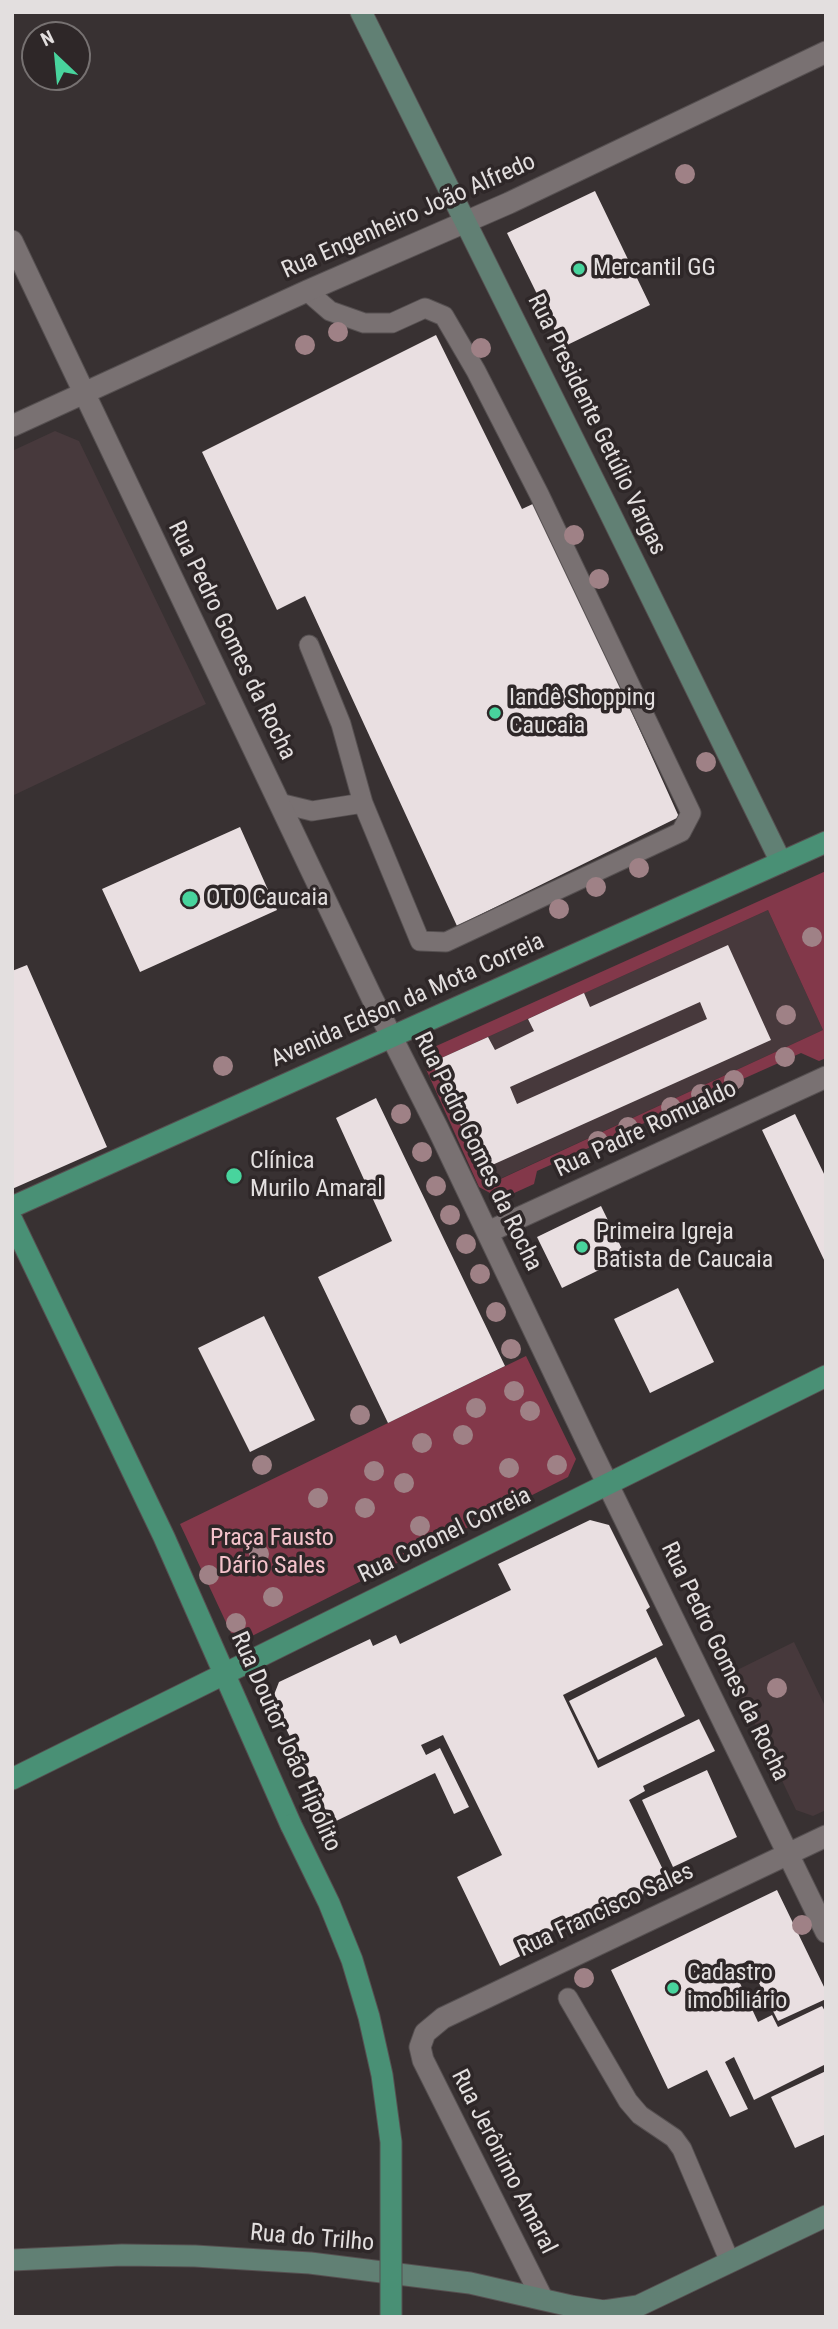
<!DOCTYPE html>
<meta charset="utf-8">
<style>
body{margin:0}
#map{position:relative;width:838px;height:2329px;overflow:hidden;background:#383132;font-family:"Roboto Condensed",sans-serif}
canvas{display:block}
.frame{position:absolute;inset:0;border:14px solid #e3dfdf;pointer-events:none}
.north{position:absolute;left:21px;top:21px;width:70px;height:70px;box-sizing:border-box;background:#2e2728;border:2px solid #767171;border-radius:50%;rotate:334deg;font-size:19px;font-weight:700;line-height:28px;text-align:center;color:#e3dfdf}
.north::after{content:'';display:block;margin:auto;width:24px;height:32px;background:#48d49d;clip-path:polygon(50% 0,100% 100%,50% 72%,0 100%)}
</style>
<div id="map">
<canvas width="838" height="2329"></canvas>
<div class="frame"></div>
<div class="north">N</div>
</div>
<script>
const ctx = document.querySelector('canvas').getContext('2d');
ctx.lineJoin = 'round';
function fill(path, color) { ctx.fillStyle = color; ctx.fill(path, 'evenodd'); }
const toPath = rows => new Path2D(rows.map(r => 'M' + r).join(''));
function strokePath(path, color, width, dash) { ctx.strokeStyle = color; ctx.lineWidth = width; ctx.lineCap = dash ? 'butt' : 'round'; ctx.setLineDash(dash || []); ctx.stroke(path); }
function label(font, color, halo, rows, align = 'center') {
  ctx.font = font + ' "Roboto Condensed",sans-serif'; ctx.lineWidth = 7; ctx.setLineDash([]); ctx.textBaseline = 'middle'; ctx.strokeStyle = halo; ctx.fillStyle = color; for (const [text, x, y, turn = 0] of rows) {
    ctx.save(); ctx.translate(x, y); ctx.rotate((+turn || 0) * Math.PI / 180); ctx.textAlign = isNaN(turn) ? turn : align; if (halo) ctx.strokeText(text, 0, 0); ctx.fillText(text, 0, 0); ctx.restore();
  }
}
fill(toPath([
 [55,431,79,441,206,704,12,796,12,451],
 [768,910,823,1030,493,1182,485,1180,434,1067,437,1060],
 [794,1642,826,1708,826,1810,813,1816,796,1810,731,1673]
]), '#47393c');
fill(toPath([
 [826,871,826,1058,819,1061,801,1053,537,1171,534,1184,501,1199,479,1187,425,1067,434,1047],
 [768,910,823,1030,494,1182,485,1179,434,1067,437,1060],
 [526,1356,576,1459,568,1477,252,1636,231,1633,180,1524]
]), '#83384a');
fill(toPath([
 [595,191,650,305,563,347,507,233],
 [436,335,522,509,537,502,679,817,457,926,305,596,277,610,202,452],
 [240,827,277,910,140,972,102,889],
 [728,945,771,1040,481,1170,434,1067,437,1060,488,1037,495,1050,534,1031,528,1019,584,993,590,1007],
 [700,1002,707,1019,517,1104,510,1087],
 [27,965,107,1147,12,1189,12,971],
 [376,1098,505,1366,388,1423,318,1277,392,1241,336,1118],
 [795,1114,826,1178,826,1264,762,1130],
 [601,1206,626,1257,562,1288,537,1237],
 [678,1288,714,1362,650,1393,614,1319],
 [264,1316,315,1420,250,1452,198,1348],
 [590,1520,609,1525,650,1607,646,1610,663,1645,563,1695,598,1768,699,1719,715,1751,643,1786,645,1791,629,1800,669,1882,608,1911,594,1910,553,1930,545,1944,500,1966,457,1877,502,1855,443,1735,421,1745,426,1755,440,1748,469,1807,454,1814,435,1773,332,1823,272,1700,279,1682,370,1639,373,1646,396,1635,400,1644,511,1590,498,1564],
 [656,1657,685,1716,598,1760,569,1701],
 [707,1770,737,1837,673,1867,642,1800],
 [777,1890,826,1991,826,1999,778,2021,748,1961,733,1968,758,2022,772,2015,778,2027,822,2006,826,2013,826,2064,754,2100,734,2057,725,2062,748,2109,730,2117,707,2070,668,2089,611,1970],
 [826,2071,826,2134,795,2148,771,2097]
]), '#e9dfe1');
const lane = toPath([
 [309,645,341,724,363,803],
 [279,803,312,811,363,803,420,941,446,942,681,832,691,813,539,494,476,371,444,316,425,308,392,323,364,323,330,311,307,291],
 [568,1998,628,2101,640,2115,674,2138,682,2149,730,2262]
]);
const street = toPath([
 [12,241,372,998,438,1129,589,1446,826,1932],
 [12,426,307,291,509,203,826,52],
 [488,1232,826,1077],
 [542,2298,423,2060,420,2047,425,2033,443,2018,826,1836]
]);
const secondary = toPath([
 [361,12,608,509,781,862],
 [12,2260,122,2255,195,2256,310,2263,470,2283,571,2306,604,2311,638,2306,826,2216]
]);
const primary = toPath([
 [12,1207,826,842],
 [12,1220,164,1537,291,1825],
 [12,1779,826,1376]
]);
strokePath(lane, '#565051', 21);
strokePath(street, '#565051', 23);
strokePath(secondary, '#565051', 23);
strokePath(primary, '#565051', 23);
strokePath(lane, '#797172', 19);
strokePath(street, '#797172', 21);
strokePath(secondary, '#618074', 21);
strokePath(primary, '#499075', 21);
const primaryBridge = toPath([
 [291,1825,329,1903,352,1960,369,2017,382,2075,391,2142,391,2317]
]);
strokePath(primaryBridge, '#565051', 23, []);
strokePath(primaryBridge, '#499075', 21);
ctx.fillStyle = '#9f8186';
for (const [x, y] of [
 [685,174],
 [338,332],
 [305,345],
 [481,348],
 [574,535],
 [599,579],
 [706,762],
 [639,868],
 [596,887],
 [559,909],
 [812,937],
 [786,1015],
 [785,1057],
 [223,1066],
 [734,1080],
 [701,1094],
 [671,1107],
 [401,1114],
 [628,1127],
 [598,1141],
 [422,1152],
 [436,1186],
 [450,1215],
 [466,1244],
 [480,1274],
 [496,1312],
 [511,1349],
 [514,1391],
 [476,1408],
 [530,1411],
 [360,1415],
 [463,1435],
 [422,1443],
 [262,1465],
 [557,1465],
 [509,1468],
 [374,1471],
 [404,1483],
 [318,1498],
 [365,1508],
 [420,1526],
 [259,1554],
 [209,1575],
 [273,1597],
 [236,1623],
 [777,1688],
 [802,1925],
 [584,1978]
]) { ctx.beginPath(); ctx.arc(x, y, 10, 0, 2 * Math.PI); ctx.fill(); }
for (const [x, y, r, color] of [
 [579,269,7,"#48d49d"],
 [495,713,7,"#48d49d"],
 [190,899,9,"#48d49d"],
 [234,1176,9,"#48d49d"],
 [582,1247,7,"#48d49d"],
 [673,1988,7,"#48d49d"]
]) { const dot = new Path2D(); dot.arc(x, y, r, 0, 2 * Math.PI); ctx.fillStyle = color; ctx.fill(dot); strokePath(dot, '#2e2728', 2.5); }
label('24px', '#e3dfdf', '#2e2728', [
 ["Rua Engenheiro João Alfredo",409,217,-24],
 ["Rua Presidente Getúlio Vargas",596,425,64],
 ["Rua Pedro Gomes da Rocha",231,641,64],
 ["Avenida Edson da Mota Correia",408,1001,-24],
 ["Rua Padre Romualdo",646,1130,-25],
 ["Rua Pedro Gomes da Rocha",477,1152,64],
 ["Rua Coronel Correia",445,1536,-26],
 ["Rua Pedro Gomes da Rocha",724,1662,64],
 ["Rua Doutor João Hipólito",285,1742,66],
 ["Rua Francisco Sales",606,1911,-25],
 ["Rua Jerônimo Amaral",503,2162,63],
 ["Rua do Trilho",312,2239,5]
]);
label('24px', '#e3dfdf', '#2e2728', [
 ["Mercantil GG",593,269],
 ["Iandê Shopping",509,699],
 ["Caucaia",509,727],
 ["OTO Caucaia",206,899],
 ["Clínica",250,1162],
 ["Murilo Amaral",250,1190],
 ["Primeira Igreja",596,1233],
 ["Batista de Caucaia",596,1261],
 ["Cadastro",687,1974],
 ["imobiliário",687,2002]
], 'left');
label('24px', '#f4c2cb', '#2e2728', [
 ["Praça Fausto",272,1539],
 ["Dário Sales",272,1567]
]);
</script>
